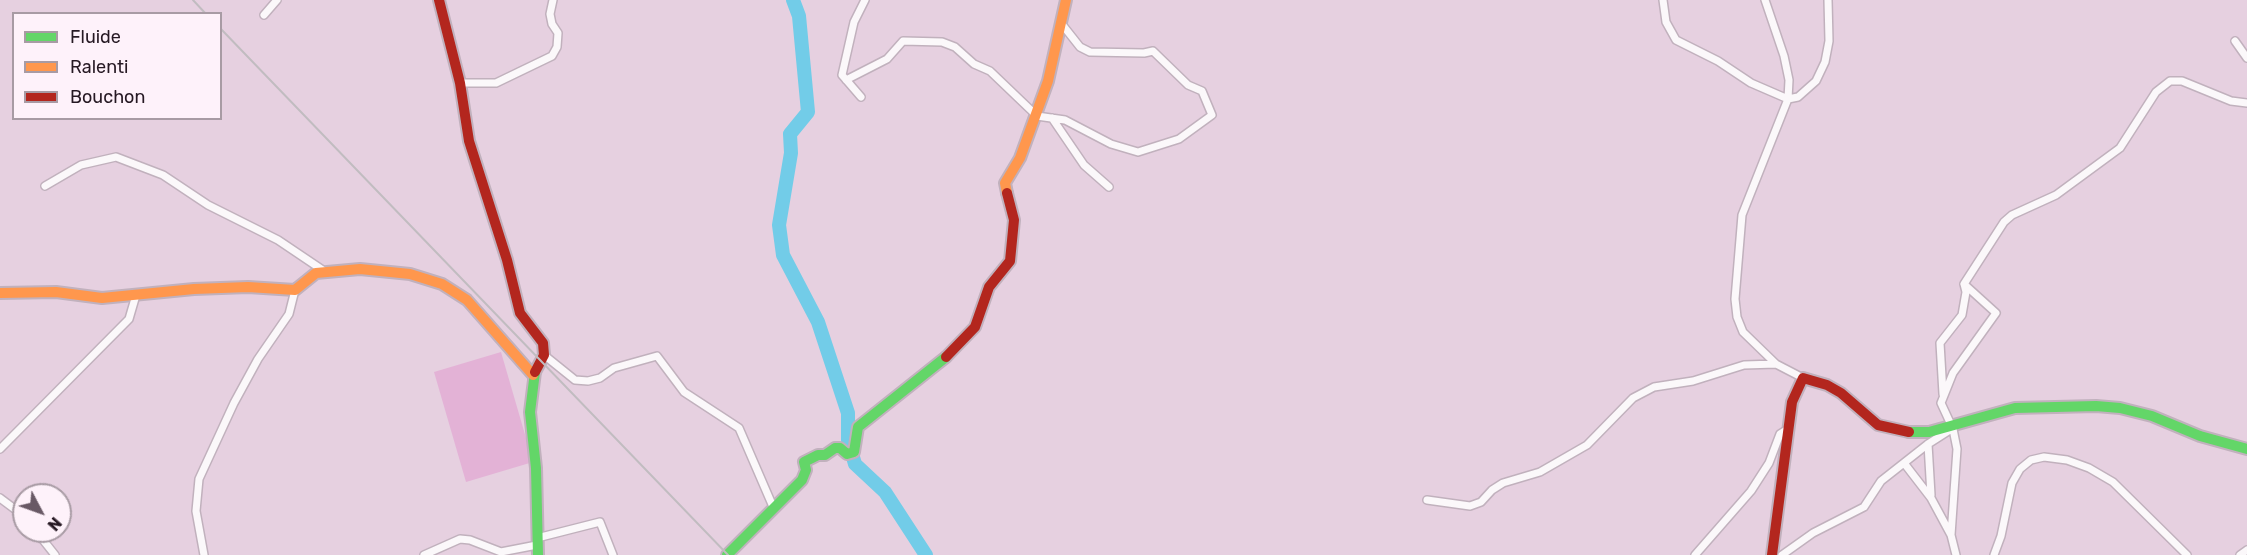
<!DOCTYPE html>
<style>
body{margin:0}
#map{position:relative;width:2247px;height:555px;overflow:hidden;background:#e6d0e0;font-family:Rubik,sans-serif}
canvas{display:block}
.legend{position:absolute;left:12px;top:12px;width:210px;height:108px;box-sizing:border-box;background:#fef2fa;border:2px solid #a89ba4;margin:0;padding:8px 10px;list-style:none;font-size:18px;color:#261923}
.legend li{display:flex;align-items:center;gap:12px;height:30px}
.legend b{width:30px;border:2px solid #a89ba4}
.north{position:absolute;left:12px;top:483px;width:60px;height:60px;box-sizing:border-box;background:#fef2fa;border:2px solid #a89ba4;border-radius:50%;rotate:131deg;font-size:16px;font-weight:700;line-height:24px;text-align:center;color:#261923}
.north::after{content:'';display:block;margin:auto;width:21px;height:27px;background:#695965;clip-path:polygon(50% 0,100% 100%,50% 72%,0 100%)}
</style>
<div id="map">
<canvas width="2247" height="555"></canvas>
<ul class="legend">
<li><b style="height:8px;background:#63d668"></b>Fluide</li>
<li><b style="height:8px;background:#ff974d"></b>Ralenti</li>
<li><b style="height:8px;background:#b3261e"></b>Bouchon</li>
</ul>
<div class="north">N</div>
</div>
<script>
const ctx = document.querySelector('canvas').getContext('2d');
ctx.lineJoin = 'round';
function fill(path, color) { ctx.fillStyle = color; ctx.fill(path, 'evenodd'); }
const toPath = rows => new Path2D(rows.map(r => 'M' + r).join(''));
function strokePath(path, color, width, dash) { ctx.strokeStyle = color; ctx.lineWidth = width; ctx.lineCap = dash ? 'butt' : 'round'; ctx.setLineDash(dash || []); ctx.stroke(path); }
fill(toPath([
 [501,352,533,462,466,482,434,372]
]), '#e3b2d6');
strokePath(toPath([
 [793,0,799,16,808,112,790,134,791,153,779,225,783,255,818,322,848,413,848,440,855,464,885,492,926,555]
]), '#72cce8', 14);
const street = toPath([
 [1663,0,1666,22,1676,40,1718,61,1751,83,1788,99,1798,97,1816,81,1825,62,1829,41,1828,0],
 [1765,0,1784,56,1789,80,1788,99,1742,215,1735,299,1737,317,1743,332,1776,364],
 [264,15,277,0],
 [2235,41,2247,58],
 [846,80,887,59,903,41,942,42,955,47,974,64,990,71,1037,116,1065,120,1111,144,1138,152,1179,139,1212,115,1202,91,1188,85,1153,51,1144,53,1090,52,1080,47,1061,23],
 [460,83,496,83,552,56,557,47,558,33,552,24,550,14,553,0],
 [861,97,842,75,854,22,865,0],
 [1052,118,1084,165,1109,187],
 [45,186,81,165,116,157,163,175,208,205,278,240,324,271],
 [544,355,575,380,588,381,600,378,614,368,657,356,684,392,739,428,774,509],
 [1943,394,1940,343,1962,315,1966,292,1964,284,2004,222,2012,215,2056,195,2120,148,2156,92,2170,81,2182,81,2231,101,2247,103],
 [1928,444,1931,495],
 [0,449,129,319,136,295],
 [1904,463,1931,498,1951,535,1956,555],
 [0,498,24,516],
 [1427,500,1470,506,1481,502,1492,490,1503,483,1540,472,1587,445,1633,398,1654,387,1693,381,1744,365,1776,364,1803,378],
 [36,531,55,555],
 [1951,535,1957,449,1953,429,1941,403,1953,373,1996,313,1964,284],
 [537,538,600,522,613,555],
 [204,555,196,511,199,479,234,403,258,359,289,314,295,290],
 [424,555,460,539,470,540,501,552,537,545],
 [1695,555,1751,491,1769,463,1780,434,1788,429],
 [1782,555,1813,533,1864,507,1881,481,1928,444,1953,428],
 [1994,555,2001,536,2012,483,2020,469,2031,460,2044,457,2067,460,2089,468,2113,482,2187,555],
 [2240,555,2247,550]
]);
const fast = toPath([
 [535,372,530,412,536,468,538,555],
 [1909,432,1929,432,2015,408,2096,406,2120,408,2152,416,2200,436,2247,449],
 [727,555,802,480,806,470,804,462,818,455,825,455,835,448,840,448,847,454,854,452,858,427,946,357]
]);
const slow = toPath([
 [1007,193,1005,183,1020,158,1048,81,1066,0],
 [0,293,56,292,102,298,194,289,248,287,295,290,316,273,360,269,410,274,442,284,467,300,533,375]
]);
const jam = toPath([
 [439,0,460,83,469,141,507,260,520,313,543,343,544,355,535,372],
 [946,357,975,327,989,287,1010,261,1014,220,1007,193],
 [1772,555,1792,402,1803,378,1827,385,1841,393,1878,425,1909,432]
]);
strokePath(street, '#c1b1bd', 10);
strokePath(fast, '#c1b1bd', 14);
strokePath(slow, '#c1b1bd', 14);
strokePath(jam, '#c1b1bd', 14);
strokePath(street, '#fbf8fa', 7);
strokePath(fast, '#63d668', 10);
strokePath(slow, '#ff974d', 10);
strokePath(jam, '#b3261e', 10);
strokePath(toPath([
 [193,0,206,14],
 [220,28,728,555]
]), '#c1bcc0', 2);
</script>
